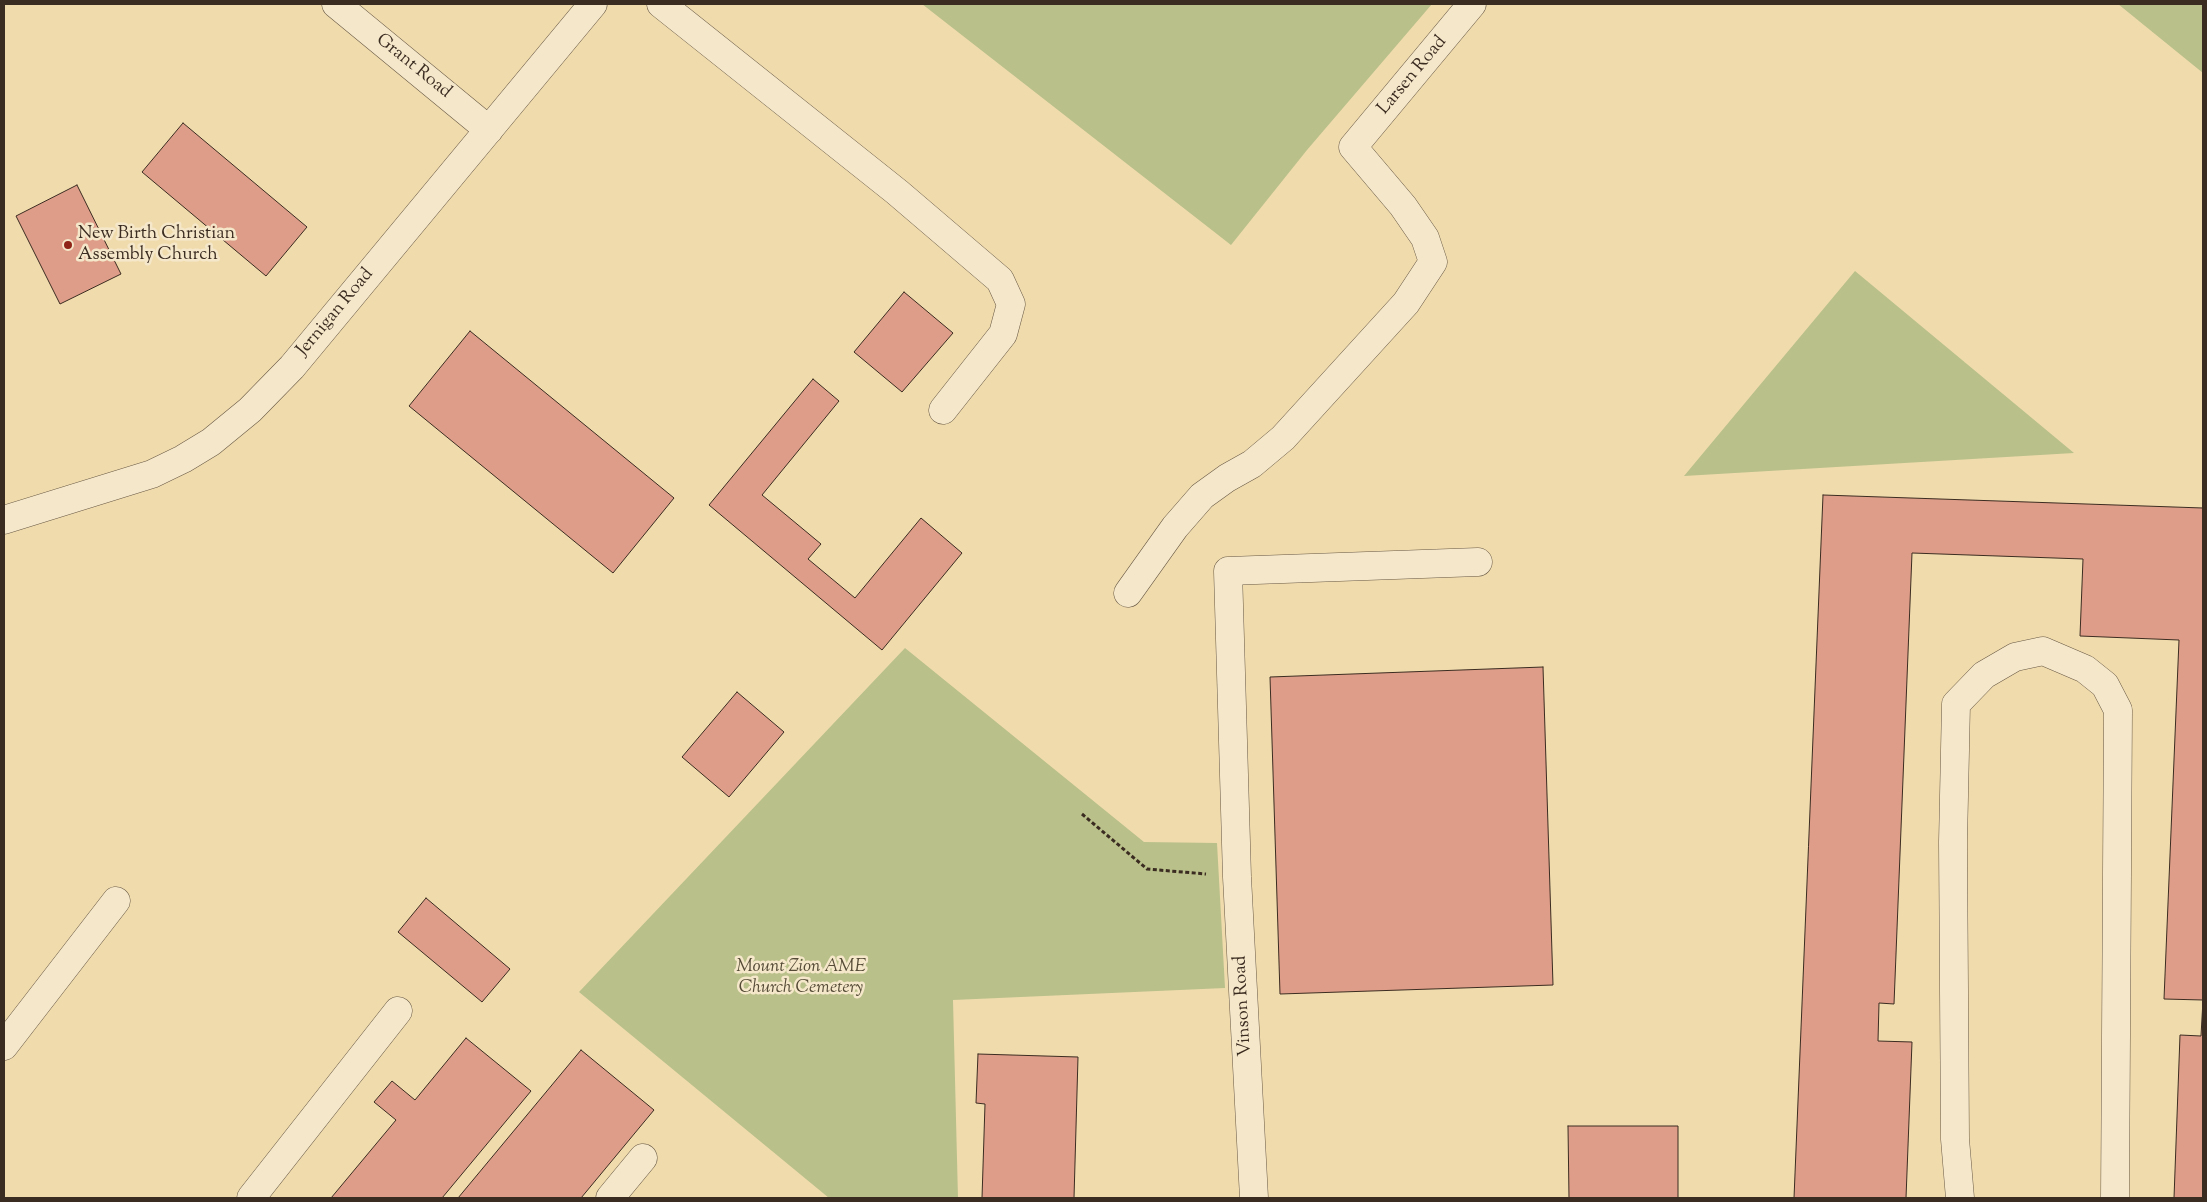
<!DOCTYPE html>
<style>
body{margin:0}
#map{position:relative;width:2207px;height:1202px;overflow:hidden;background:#f0dbad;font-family:"Sorts Mill Goudy",serif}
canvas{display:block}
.frame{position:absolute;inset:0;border:5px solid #3b2c21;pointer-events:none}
</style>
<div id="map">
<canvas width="2207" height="1202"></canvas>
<div class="frame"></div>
</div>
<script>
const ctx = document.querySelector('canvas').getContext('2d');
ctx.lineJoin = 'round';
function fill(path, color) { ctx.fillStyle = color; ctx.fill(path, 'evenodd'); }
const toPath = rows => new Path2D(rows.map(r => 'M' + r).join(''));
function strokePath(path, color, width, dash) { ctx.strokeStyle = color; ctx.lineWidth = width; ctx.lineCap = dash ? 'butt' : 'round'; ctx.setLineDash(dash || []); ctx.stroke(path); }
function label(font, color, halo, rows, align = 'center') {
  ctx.font = font + ' "Sorts Mill Goudy",serif'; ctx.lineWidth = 5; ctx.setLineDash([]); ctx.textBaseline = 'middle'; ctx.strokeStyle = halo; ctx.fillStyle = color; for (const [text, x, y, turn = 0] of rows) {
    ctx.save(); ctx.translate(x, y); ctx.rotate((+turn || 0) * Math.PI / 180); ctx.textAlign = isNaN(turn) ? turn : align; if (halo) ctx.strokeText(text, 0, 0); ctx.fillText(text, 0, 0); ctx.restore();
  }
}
fill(toPath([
 [922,4,1432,4,1307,150,1231,245],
 [2118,4,2203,4,2203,73],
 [1855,271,2074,453,1684,476],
 [905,648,1144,842,1217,843,1225,988,953,1000,958,1198,829,1198,579,992]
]), '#b9c08a');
const building = toPath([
 [183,123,307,227,266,276,142,172,183,123],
 [77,185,121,274,60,304,16,216,77,185],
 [904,292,953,333,902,392,854,352,904,292],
 [470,331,674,498,613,573,409,406,470,331],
 [813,379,839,401,762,495,821,544,808,559,855,598,921,518,962,553,882,650,709,505,813,379],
 [1823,495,2203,508,2203,1198,2174,1198,2180,1035,2201,1036,2203,1000,2164,999,2179,640,2080,636,2083,559,1912,553,1894,1004,1879,1003,1878,1041,1912,1042,1906,1198,1794,1198,1823,495],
 [1543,667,1553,985,1280,994,1270,677,1543,667],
 [737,692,784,732,729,797,682,757,737,692],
 [426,898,510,969,482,1002,398,932,426,898],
 [466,1038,531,1091,442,1198,331,1198,396,1120,374,1102,392,1081,415,1100,466,1038],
 [581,1050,654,1110,581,1198,458,1198,581,1050],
 [978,1054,1078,1057,1074,1198,982,1198,985,1104,976,1103,978,1054],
 [1568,1126,1678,1126,1678,1198,1569,1198,1568,1126]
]);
fill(building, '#de9d88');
strokePath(building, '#3b2c21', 1);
const minor = toPath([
 [336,4,489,130],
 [661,4,897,192,1000,280,1011,304,1003,334,943,410],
 [4,520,152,474,183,459,211,442,250,410,292,367,593,4],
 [1128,593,1175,527,1202,496,1227,478,1252,464,1283,438,1406,303,1433,262,1425,238,1403,206,1353,147,1472,4],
 [4,1046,116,901],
 [251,1198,398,1011],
 [610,1198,643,1158],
 [1254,1198,1237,877,1228,571,1478,562],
 [1960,1198,1955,1139,1953,842,1956,704,1984,675,2015,657,2043,651,2085,669,2105,685,2118,710,2115,1198]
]);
strokePath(minor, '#685844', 29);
strokePath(toPath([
 [1082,814,1147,869,1206,874]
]), '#3b2c21', 3, [4, 2.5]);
strokePath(minor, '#f5e8ca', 28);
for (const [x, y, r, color] of [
 [68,245,5,"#8f2418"]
]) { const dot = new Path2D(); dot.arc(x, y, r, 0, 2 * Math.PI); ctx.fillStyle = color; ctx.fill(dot); strokePath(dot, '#f5e8ca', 2); }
label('18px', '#3b2c21', '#f5e8ca', [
 ["Grant Road",413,67,39],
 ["Larsen Road",1413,76,-50],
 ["Jernigan Road",336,313,-50],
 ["Vinson Road",1244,1006,-93]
]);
label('18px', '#3b2c21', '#f5e8ca', [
 ["New Birth Christian",78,235],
 ["Assembly Church",78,256]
], 'left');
label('italic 18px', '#544a36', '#f5e8ca', [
 ["Mount Zion AME",801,968],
 ["Church Cemetery",801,989]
]);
</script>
